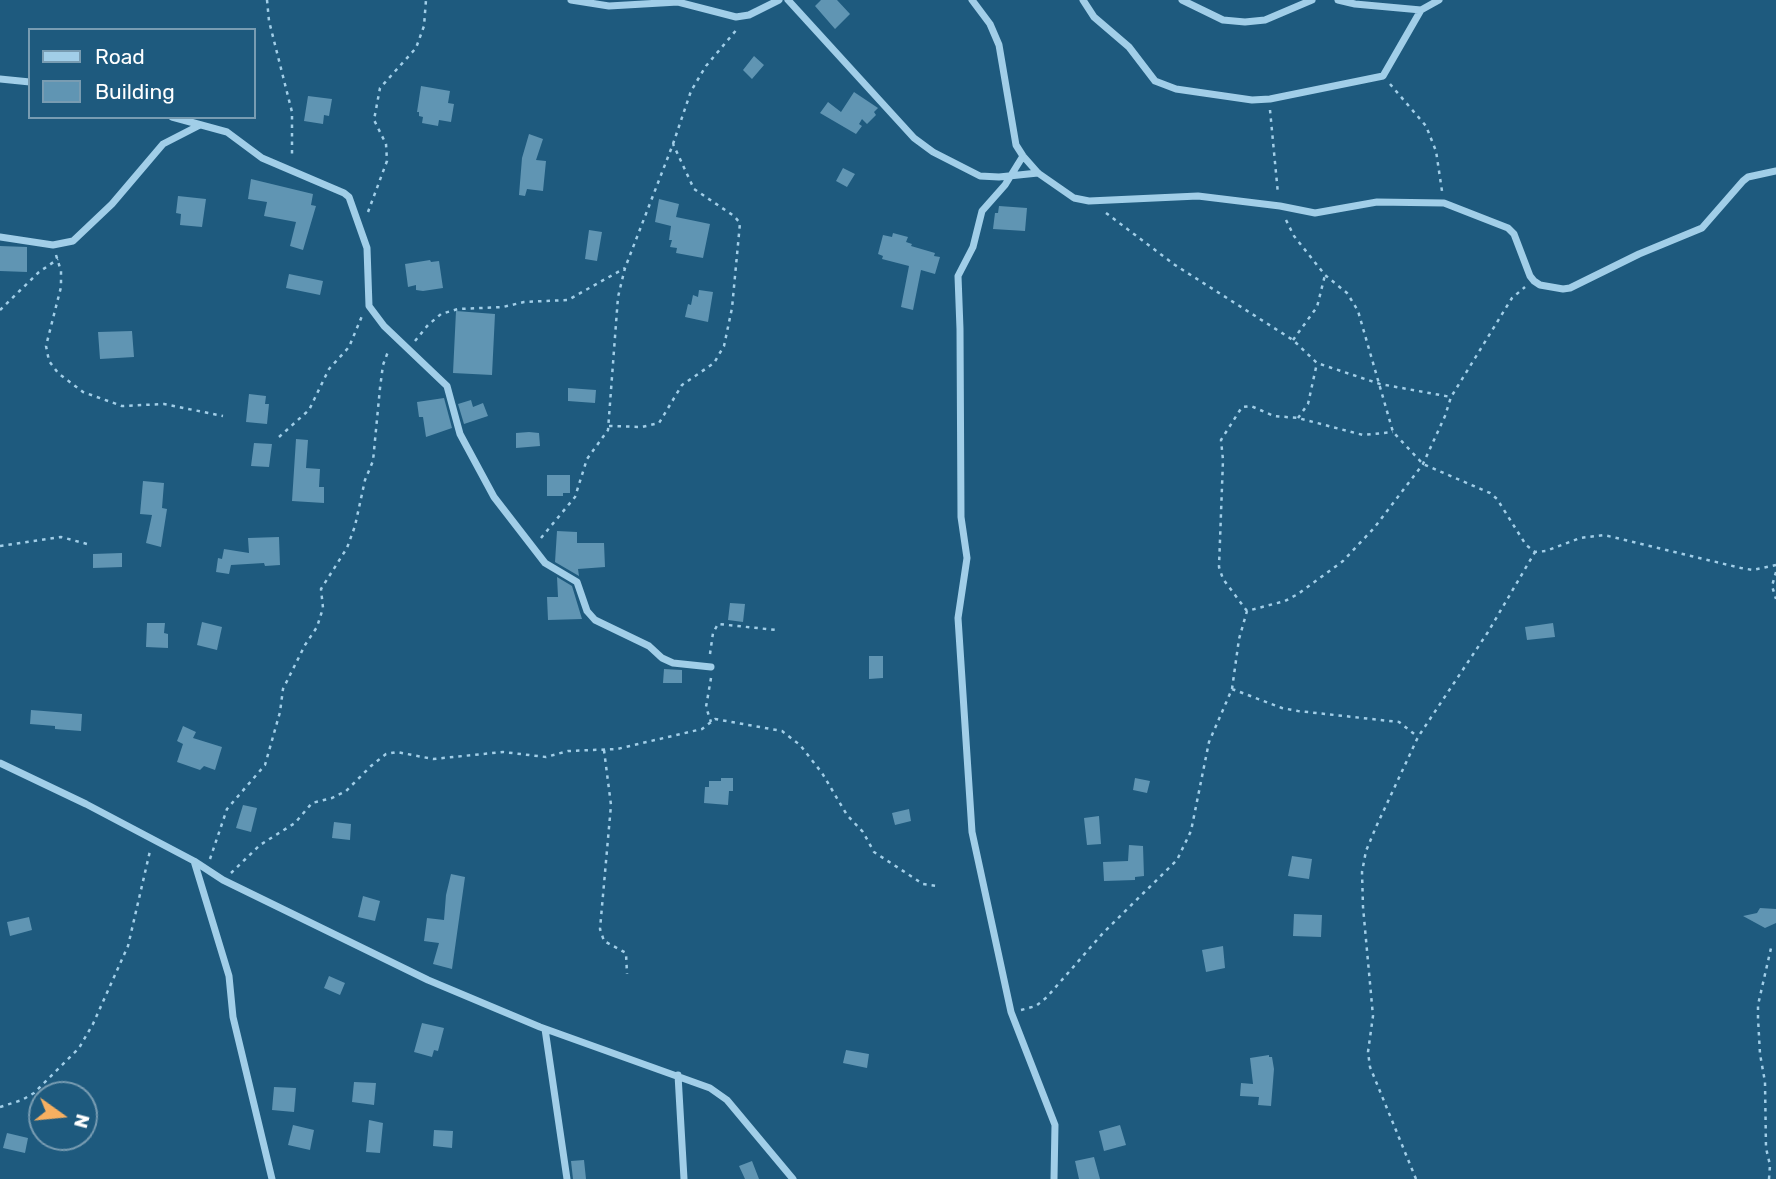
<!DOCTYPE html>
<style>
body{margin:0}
#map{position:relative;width:1776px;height:1179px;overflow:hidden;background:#1e5a7e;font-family:Rubik,sans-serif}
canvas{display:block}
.legend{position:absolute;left:28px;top:28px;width:228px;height:91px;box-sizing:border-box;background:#1e5a7e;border:2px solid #789cb2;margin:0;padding:9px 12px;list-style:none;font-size:21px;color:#fff}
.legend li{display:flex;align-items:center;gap:14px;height:35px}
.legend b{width:35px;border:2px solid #789cb2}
.north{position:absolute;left:28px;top:1081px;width:70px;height:70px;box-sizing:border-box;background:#1e5a7e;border:2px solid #789cb2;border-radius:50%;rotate:105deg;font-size:19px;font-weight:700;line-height:28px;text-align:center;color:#fff}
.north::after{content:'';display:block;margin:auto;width:24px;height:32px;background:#f6af61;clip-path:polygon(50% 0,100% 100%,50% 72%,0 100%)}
</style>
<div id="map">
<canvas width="1776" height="1179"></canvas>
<ul class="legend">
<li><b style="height:9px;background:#a1cee8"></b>Road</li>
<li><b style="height:19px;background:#6095b3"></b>Building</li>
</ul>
<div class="north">N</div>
</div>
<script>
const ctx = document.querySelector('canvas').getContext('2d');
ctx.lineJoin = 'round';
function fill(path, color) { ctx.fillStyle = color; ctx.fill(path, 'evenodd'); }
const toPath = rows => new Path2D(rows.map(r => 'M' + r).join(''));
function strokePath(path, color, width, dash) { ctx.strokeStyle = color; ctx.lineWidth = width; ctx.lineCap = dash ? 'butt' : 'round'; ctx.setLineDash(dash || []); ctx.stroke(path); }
fill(toPath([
 [821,0,837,0,850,14,835,29,815,6],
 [754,56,764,65,752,79,743,70],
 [421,86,450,91,448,103,454,104,451,122,439,120,438,126,422,123,423,117,419,116,419,112,417,112],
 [854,92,878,108,874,112,876,115,867,124,862,119,859,124,862,126,856,134,820,113,828,102,841,112],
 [308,96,332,99,329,116,324,115,323,124,304,121],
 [529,134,543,139,536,160,546,161,543,191,527,189,525,196,519,195,522,158],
 [843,168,855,174,847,187,836,181],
 [251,179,313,194,311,205,316,206,303,250,290,246,296,222,264,216,267,202,248,199],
 [178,196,206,199,202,227,180,225,181,214,176,213],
 [659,199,679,204,676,217,710,224,703,258,676,253,677,248,670,247,672,240,669,240,671,226,655,222],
 [999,206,1027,208,1025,231,993,229,995,213,998,213],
 [589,230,602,232,597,261,585,259],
 [893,233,908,237,906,242,912,244,911,246,935,253,934,256,940,257,935,274,921,270,913,310,901,307,909,266,882,259,883,256,878,254,883,235,892,237],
 [0,246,27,247,27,272,0,271],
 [430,260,431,262,439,261,443,288,423,291,416,290,416,285,408,287,405,264],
 [289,274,323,281,320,295,286,288],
 [699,290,713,292,708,322,685,317,688,304,691,305,693,295,698,297],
 [456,311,495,314,492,375,453,373],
 [132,331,134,357,100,359,98,332],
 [568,388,596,390,595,403,568,401],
 [249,394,266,396,265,404,269,404,267,424,246,422],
 [444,398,452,428,426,437,423,417,419,417,417,402],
 [471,400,473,407,483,403,488,416,464,424,458,404],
 [529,432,539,433,540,446,516,448,516,433],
 [296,439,308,440,306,468,320,469,319,487,324,487,324,503,292,501],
 [254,443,272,444,269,467,251,466],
 [547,475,570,475,570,493,563,493,563,496,547,496],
 [143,481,164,483,162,508,167,509,161,547,146,543,152,515,140,514],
 [557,531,577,532,577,543,604,543,605,567,578,569,579,576,555,562],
 [279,537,280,565,265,566,264,563,231,565,229,574,216,572,218,558,222,559,224,549,249,553,248,538],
 [122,553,122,567,93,568,93,554],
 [557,577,572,586,582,619,548,620,547,597,558,597],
 [730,603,745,604,743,622,728,620],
 [202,622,222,627,217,650,197,645],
 [147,623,165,623,164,633,168,634,168,648,146,647],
 [1553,623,1555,637,1527,640,1525,627],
 [869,656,883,656,883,678,869,679],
 [664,669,682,670,682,683,663,683],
 [31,710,82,714,81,731,55,729,55,726,30,724],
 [183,726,196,732,193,738,222,747,215,770,204,766,200,770,177,762,183,744,177,741],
 [721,778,733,778,733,791,729,791,728,805,704,803,705,787,709,787,709,781,721,781],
 [1135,778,1150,781,1147,793,1133,790],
 [243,805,257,808,251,832,236,828],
 [909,809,911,821,895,825,892,813],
 [1099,816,1101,844,1087,845,1084,818],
 [334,822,351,824,350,840,332,838],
 [1129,845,1143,846,1144,876,1135,877,1135,880,1104,881,1103,862,1128,861],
 [1292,856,1312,859,1309,879,1288,876],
 [451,874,465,877,452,969,433,964,439,943,424,941,427,918,444,920,446,895],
 [363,896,380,901,375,921,358,917],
 [1760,908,1776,909,1776,923,1765,928,1743,916,1757,913],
 [1294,914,1322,915,1321,937,1293,936],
 [29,917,32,930,10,936,7,922],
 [1223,946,1225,968,1206,972,1202,950],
 [329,976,345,983,340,995,324,988],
 [422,1023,444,1028,438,1051,434,1050,432,1057,414,1052],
 [846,1050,869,1054,867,1068,843,1063],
 [1269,1055,1269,1057,1272,1057,1274,1069,1271,1106,1258,1105,1259,1097,1240,1096,1241,1083,1253,1084,1250,1058],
 [354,1082,376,1083,374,1105,352,1102],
 [274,1087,296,1088,294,1112,272,1110],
 [369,1120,383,1123,380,1153,366,1152],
 [293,1125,314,1130,310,1150,288,1145],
 [1120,1125,1126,1145,1104,1151,1099,1131],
 [434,1130,453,1131,452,1148,433,1146],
 [7,1133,28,1138,25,1153,3,1148],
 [1094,1157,1100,1179,1079,1179,1075,1161],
 [584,1160,586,1179,573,1179,571,1161],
 [752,1161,759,1179,745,1179,739,1166]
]), '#6095b3');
strokePath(toPath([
 [267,0,269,21,292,112,292,158],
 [1390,84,1426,126,1436,151,1442,191],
 [1270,110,1278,194],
 [368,212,387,161,386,144,374,120,380,88,416,48,424,26,426,0],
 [1106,213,1175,265,1293,340,1317,363,1380,384,1451,397],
 [1286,220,1294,236,1325,275,1347,293,1352,301,1358,311,1393,432,1423,464,1490,493,1497,499,1526,545,1535,552,1546,551,1580,538,1604,535,1741,568,1753,570,1776,565],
 [56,255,61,271,61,287,46,346,49,361,58,373,83,392,122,406,164,404,223,416],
 [0,310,39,272,58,259],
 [1293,340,1317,307,1325,275],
 [415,341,428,325,441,314,458,309,503,307,524,302,568,300,625,268],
 [1298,418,1308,404,1317,363],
 [609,426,642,427,659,423,682,385,714,363,724,346,732,308,740,223,734,216,694,189,673,144],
 [279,437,309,410,329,369,349,347,362,316],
 [541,538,575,497,587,459,608,430,618,297,625,268,673,144,691,91,706,66,738,28],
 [0,546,61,537,87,544],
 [1776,572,1772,586,1776,599],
 [1247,611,1223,579,1219,567,1223,460,1221,440,1242,407,1251,406,1274,416,1298,418,1363,435,1393,432],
 [710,654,713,633,718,624,776,630],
 [711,678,706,707,711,722],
 [1232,689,1239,639,1247,611,1285,601,1298,594,1343,561,1374,528,1423,464,1445,416,1451,397,1512,298,1525,287],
 [604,750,611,805,600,929,604,941,626,953,627,974],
 [210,859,227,809,265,765,280,712,283,689,305,645,317,627,323,608,321,589,347,548,355,526,365,480,373,461,380,388,383,365,389,349],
 [231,873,260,845,295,823,312,803,332,798,346,791,371,766,386,754,397,752,433,759,503,752,546,757,568,751,617,749,702,729,715,719,782,731,800,745,822,773,847,815,863,832,874,852,923,884,937,886],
 [1021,1010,1036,1006,1047,997,1103,933,1177,860,1191,831,1209,742,1232,689,1282,708,1298,711,1399,722,1418,737],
 [0,1107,22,1100,34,1093,79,1048,93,1024,128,946,150,851],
 [1416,1179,1370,1067,1368,1052,1373,1016,1363,907,1362,872,1366,851,1376,827,1418,737,1488,632,1535,552],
 [1769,1179,1770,1165,1766,1148,1765,1082,1760,1054,1758,1018,1758,1005,1771,948]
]), '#a1cee8', 2.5, [3.5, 5]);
strokePath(toPath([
 [571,0,609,6,678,2,736,17,749,15,779,0],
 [788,0,914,138,933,152,980,176,999,177,1038,173],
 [972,0,990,24,999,45,1016,145,1023,156,1038,173,1074,198,1089,201,1198,196,1280,206,1315,213,1377,202,1444,203,1508,228,1514,234,1530,276,1534,281,1540,285,1563,289,1570,288,1639,254,1702,228,1743,181,1748,177,1776,171],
 [1083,0,1094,17,1129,47,1155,81,1176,89,1252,100,1270,99,1383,76,1421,10],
 [1182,0,1223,20,1245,22,1265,20,1312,0],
 [1338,0,1355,4,1421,10,1439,0],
 [0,79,30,82],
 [172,117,227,132,262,158,344,193,349,197,367,248,369,306,384,326,447,386,460,434,494,497,545,563,577,582,587,611,595,620,649,646,662,658,673,663,711,667],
 [1023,156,1005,185,982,211,973,247,958,276,960,329,961,517,967,558,958,618,972,832,1011,1012,1055,1125,1054,1179],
 [0,237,53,245,73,241,112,204,163,144,200,125],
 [0,763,86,804,194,861,223,880,428,980,540,1027,710,1088,727,1100,793,1179],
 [194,861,229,976,233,1017,272,1179],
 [545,1029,567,1179],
 [678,1075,684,1179]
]), '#a1cee8', 7);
</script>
